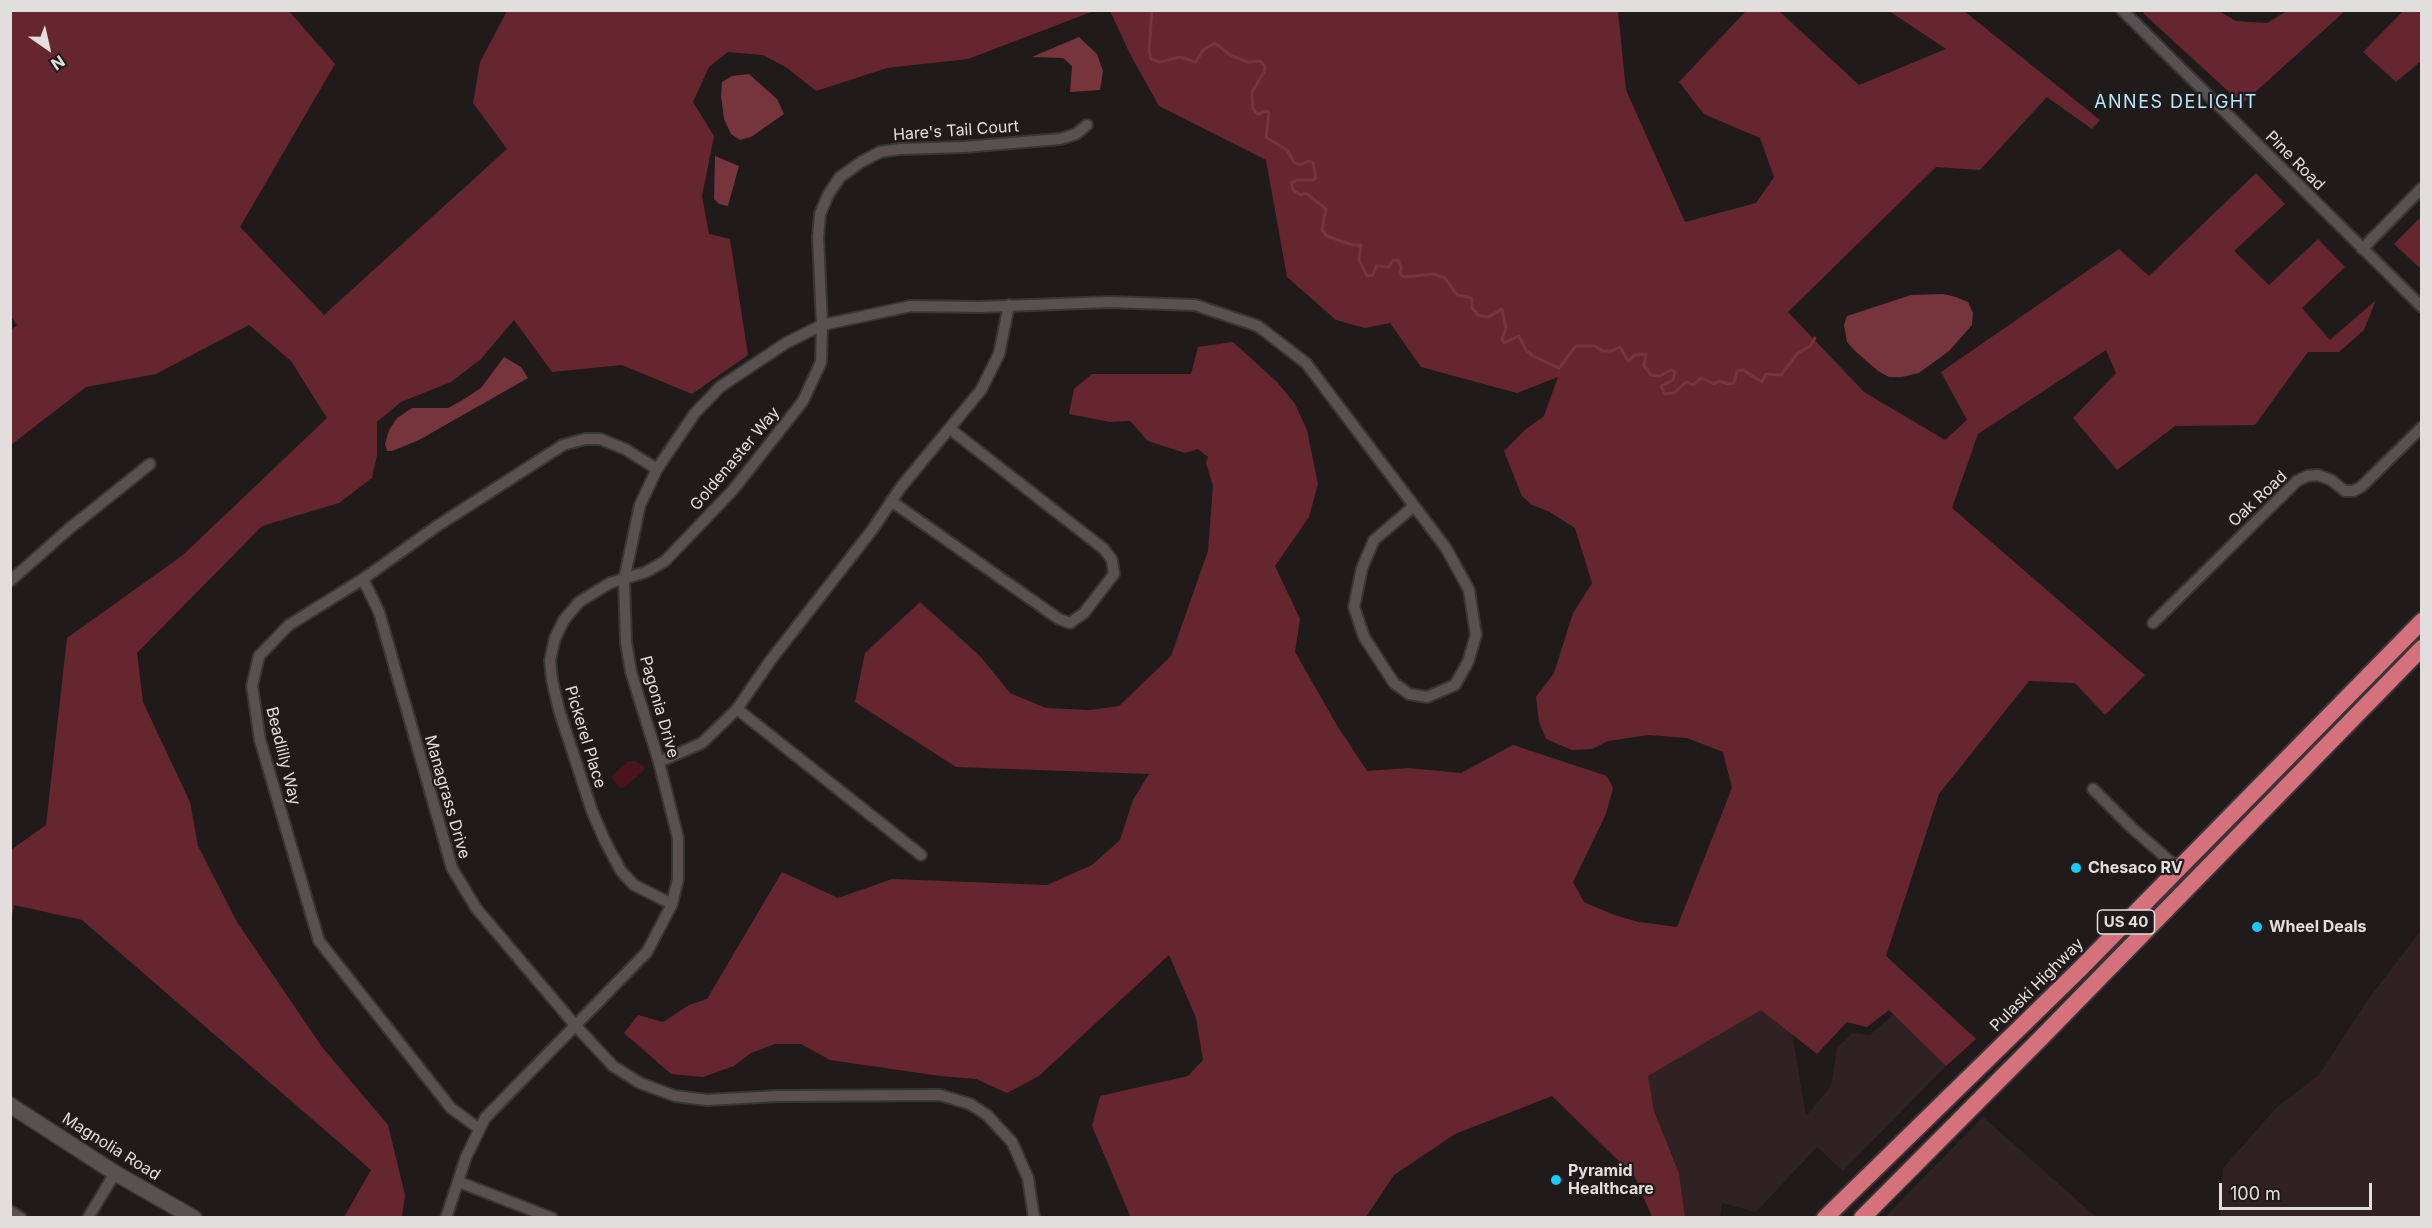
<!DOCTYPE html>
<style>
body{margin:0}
#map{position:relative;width:2432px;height:1228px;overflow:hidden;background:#211a1a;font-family:Inter,sans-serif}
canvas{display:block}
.frame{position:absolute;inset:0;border:12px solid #e3dede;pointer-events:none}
.north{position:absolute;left:18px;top:18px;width:60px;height:60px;-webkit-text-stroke:4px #211a1a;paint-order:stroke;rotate:146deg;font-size:16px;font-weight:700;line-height:24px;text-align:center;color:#e3dede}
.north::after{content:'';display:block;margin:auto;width:21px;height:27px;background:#e3dede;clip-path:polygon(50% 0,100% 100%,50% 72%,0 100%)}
.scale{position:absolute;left:2219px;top:1183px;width:153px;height:27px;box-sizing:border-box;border:3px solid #e3dede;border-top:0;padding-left:8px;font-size:18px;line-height:21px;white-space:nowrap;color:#e3dede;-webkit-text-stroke:4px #211a1a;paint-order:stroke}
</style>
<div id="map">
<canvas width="2432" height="1228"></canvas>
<div class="frame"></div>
<div class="north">N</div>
<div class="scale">100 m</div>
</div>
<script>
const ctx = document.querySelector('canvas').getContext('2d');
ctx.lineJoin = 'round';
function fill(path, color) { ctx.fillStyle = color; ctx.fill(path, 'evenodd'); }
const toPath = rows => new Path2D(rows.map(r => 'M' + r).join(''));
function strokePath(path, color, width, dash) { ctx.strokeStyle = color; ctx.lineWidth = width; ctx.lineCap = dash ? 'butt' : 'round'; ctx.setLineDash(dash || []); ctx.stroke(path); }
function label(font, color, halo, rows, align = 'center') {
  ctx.font = font + ' Inter,sans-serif'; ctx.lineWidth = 4.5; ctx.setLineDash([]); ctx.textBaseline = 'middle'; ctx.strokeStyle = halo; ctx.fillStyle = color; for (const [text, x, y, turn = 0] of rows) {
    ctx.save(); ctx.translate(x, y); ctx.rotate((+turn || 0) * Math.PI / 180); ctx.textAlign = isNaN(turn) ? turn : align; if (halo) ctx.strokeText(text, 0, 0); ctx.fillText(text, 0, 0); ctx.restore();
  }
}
fill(toPath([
 [2421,930,2421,1217,2220,1217,2223,1168,2277,1107,2319,1075,2367,1001],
 [1761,1009,1792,1034,1806,1116,1831,1086,1837,1048,1852,1033,1870,1035,1894,1014,1946,1066,1843,1171,1817,1147,1756,1212,1722,1203,1720,1218,1685,1217,1679,1173,1654,1111,1648,1076],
 [1983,1117,2096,1217,1885,1217]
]), '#302223');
fill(toPath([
 [628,761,635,761,644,766,644,770,624,788,619,787,611,777]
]), '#49141d');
fill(toPath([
 [11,10,289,11,335,64,240,227,324,315,507,149,473,103,480,62,507,11,1094,11,968,59,887,68,816,91,787,68,763,55,728,52,709,67,693,102,714,136,702,196,709,234,730,239,748,355,692,394,622,365,552,372,514,320,481,359,451,382,401,402,377,422,377,455,372,478,339,503,262,526,137,653,143,702,190,802,198,846,237,922,322,1047,388,1125,405,1195,402,1217,344,1217,371,1170,82,920,14,905,11,923,11,850,46,825,67,638,183,555,327,418,291,361,249,325,156,374,86,387,11,445,11,330,17,325,10,315],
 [2146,10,2219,11,2236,21,2267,23,2287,11,2345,11,2242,104,2143,13],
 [1110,11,1618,11,1626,90,1685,222,1756,203,1774,177,1760,138,1704,114,1679,82,1746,11,1779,11,1859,85,1946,49,1889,11,1964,11,2100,120,2092,129,2047,97,1980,170,1936,167,1788,312,1864,392,1945,440,1967,420,1941,372,2119,249,2149,276,2256,173,2285,204,2234,251,2269,285,2318,239,2345,267,2302,308,2330,340,2376,300,2364,330,2339,352,2308,352,2255,425,2175,426,2117,470,2073,418,2116,373,2106,350,1978,434,1952,508,2145,675,2105,715,2075,683,2029,681,1939,794,1886,956,1976,1039,1946,1066,1889,1010,1867,1027,1847,1022,1817,1054,1761,1010,1648,1076,1654,1111,1679,1173,1685,1217,1652,1217,1635,1177,1552,1096,1455,1134,1394,1175,1366,1217,1131,1218,1092,1126,1100,1096,1188,1076,1203,1060,1196,1018,1169,955,1039,1076,1007,1093,976,1079,940,1076,830,1060,801,1044,775,1044,751,1053,734,1066,703,1077,671,1074,624,1033,638,1015,663,1022,689,1005,707,999,782,872,838,898,892,879,1047,885,1092,865,1120,840,1133,800,1149,774,956,767,855,702,865,653,920,602,980,656,1010,693,1046,708,1090,710,1119,706,1171,656,1208,551,1213,486,1206,463,1208,457,1198,449,1185,453,1148,441,1130,421,1110,422,1069,414,1074,389,1092,374,1191,374,1198,347,1233,342,1277,382,1295,404,1307,430,1318,484,1309,517,1275,566,1300,619,1295,652,1338,727,1367,771,1409,768,1461,773,1513,745,1607,776,1613,788,1606,814,1573,882,1584,902,1614,915,1639,922,1677,927,1732,788,1723,752,1687,738,1649,735,1608,741,1592,749,1572,750,1546,739,1539,722,1536,697,1554,673,1573,613,1592,583,1575,528,1548,511,1532,505,1522,496,1504,451,1526,429,1544,416,1558,377,1517,393,1421,367,1390,323,1365,328,1336,320,1287,277,1266,160,1159,106,1130,54],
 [2403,11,2421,11,2421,61,2396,82,2363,52],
 [2421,217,2421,269,2394,244]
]), '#66262f');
fill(toPath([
 [1079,37,1097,54,1103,71,1100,90,1070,92,1072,66,1063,58,1032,57],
 [749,74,777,99,784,114,751,137,740,140,731,134,724,119,721,95,722,82,732,76],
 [715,156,739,166,728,206,719,204,714,199],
 [1943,294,1956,297,1968,302,1973,313,1972,325,1949,351,1919,373,1902,377,1889,377,1878,371,1855,351,1847,342,1844,325,1847,316,1911,295],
 [504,357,521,367,528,378,419,440,392,451,387,451,385,444,389,430,397,418,412,408,448,408,461,401,481,388]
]), '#76343c');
strokePath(toPath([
 [1152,10,1149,50,1151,59,1160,62,1180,57,1196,62,1203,50,1215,43,1230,55,1248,62,1260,61,1265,66,1264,72,1252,92,1253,109,1258,114,1266,111,1269,113,1266,137,1287,150,1294,162,1300,165,1309,161,1313,163,1316,178,1313,180,1297,180,1291,183,1293,190,1301,195,1306,193,1326,209,1322,230,1327,236,1352,245,1361,245,1359,260,1367,276,1373,275,1376,266,1389,267,1393,260,1398,260,1401,267,1400,274,1404,277,1434,274,1445,278,1457,295,1472,298,1472,308,1478,315,1488,317,1502,309,1506,328,1502,339,1504,343,1519,336,1526,350,1533,356,1559,368,1576,346,1595,346,1602,351,1611,351,1620,347,1628,361,1635,355,1646,354,1644,366,1651,375,1660,376,1671,370,1675,372,1673,380,1661,386,1665,394,1674,393,1686,382,1693,385,1701,378,1714,384,1719,381,1729,384,1734,383,1737,371,1743,370,1762,382,1766,374,1781,375,1798,353,1810,346,1815,338]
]), '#76343c', 3);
const minor = toPath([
 [2122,10,2422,307],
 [2362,249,2422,188],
 [891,501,1059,619,1070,623,1084,613,1114,574,1112,560,1104,549,950,429],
 [363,579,379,612,452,868,476,908,575,1025,613,1066,640,1083,675,1096,707,1100,778,1096,940,1095,970,1104,987,1115,1012,1142,1028,1178,1034,1218],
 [10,581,70,528,150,464],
 [2153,623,2297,481,2307,476,2318,475,2331,480,2345,491,2353,491,2361,487,2422,427],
 [737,709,921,855],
 [659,762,702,743,737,709,770,661,872,530,901,487,981,390,999,354,1009,305],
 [2093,789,2132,828,2179,869],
 [672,904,634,885,621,871,605,841,592,811,559,710,552,680,550,660,555,638,564,620,579,602,610,583,646,572,665,561,733,490,803,401,821,362,822,325,818,237,820,214,828,195,840,177,861,162,880,152,900,149,964,147,1060,139,1076,134,1087,125],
 [478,1128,451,1108,319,941,260,740,252,686,259,656,289,625,363,579,437,526,563,445,585,439,600,439,625,449,657,469],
 [459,1182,552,1218],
 [10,1211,21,1218],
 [88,1218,115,1173],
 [446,1218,466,1157,485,1118,647,952,672,904,678,879,678,838,659,762,631,672,626,642,624,580,640,505,657,469,695,413,720,387,786,343,822,325,911,306,979,307,1110,302,1195,305,1258,326,1306,363,1446,548,1469,590,1476,635,1468,662,1455,685,1427,697,1409,694,1394,683,1364,637,1354,607,1362,568,1374,540,1414,506]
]);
const secondary = toPath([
 [10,1105,115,1173,194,1218]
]);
const trunk = toPath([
 [1825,1218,2079,970,2422,621],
 [1862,1218,2041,1038,2422,648]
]);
strokePath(minor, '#3a3535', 14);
strokePath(secondary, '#3a3535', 18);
strokePath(trunk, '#3a3535', 20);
strokePath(minor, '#595151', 10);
strokePath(secondary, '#595151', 15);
strokePath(trunk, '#d4717c', 16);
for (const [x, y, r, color] of [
 [2076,868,6,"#18cafc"],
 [2257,927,6,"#18cafc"],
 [1556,1180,6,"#18cafc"]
]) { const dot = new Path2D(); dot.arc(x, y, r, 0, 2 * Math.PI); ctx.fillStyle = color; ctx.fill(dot); strokePath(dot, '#211a1a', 2); }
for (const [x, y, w] of [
 [2126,922,57]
]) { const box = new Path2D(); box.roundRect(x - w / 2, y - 12, w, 24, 4.5); ctx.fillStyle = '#211a1a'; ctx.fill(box); strokePath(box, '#e3dede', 1.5); }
label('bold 15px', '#e3dede', null, [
 ["US 40",2126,922]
]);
label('16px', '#e3dede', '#211a1a', [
 ["Hare's Tail Court",956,131,-4],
 ["Pine Road",2295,161,45],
 ["Goldenaster Way",735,459,-50],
 ["Oak Road",2258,499,-43],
 ["Pagonia Drive",659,707,74],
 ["Pickerel Place",585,737,73],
 ["Beadlilly Way",283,756,76],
 ["Managrass Drive",447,797,74],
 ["Pulaski Highway",2037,985,-45],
 ["Magnolia Road",111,1147,32]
]);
label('bold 16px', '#e3dede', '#211a1a', [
 ["Chesaco RV",2088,868],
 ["Wheel Deals",2269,927],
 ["Pyramid",1568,1171],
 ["Healthcare",1568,1189]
], 'left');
ctx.letterSpacing = '1.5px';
label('18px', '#b5e9fe', '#211a1a', [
 ["ANNES DELIGHT",2176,103]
]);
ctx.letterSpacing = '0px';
</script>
